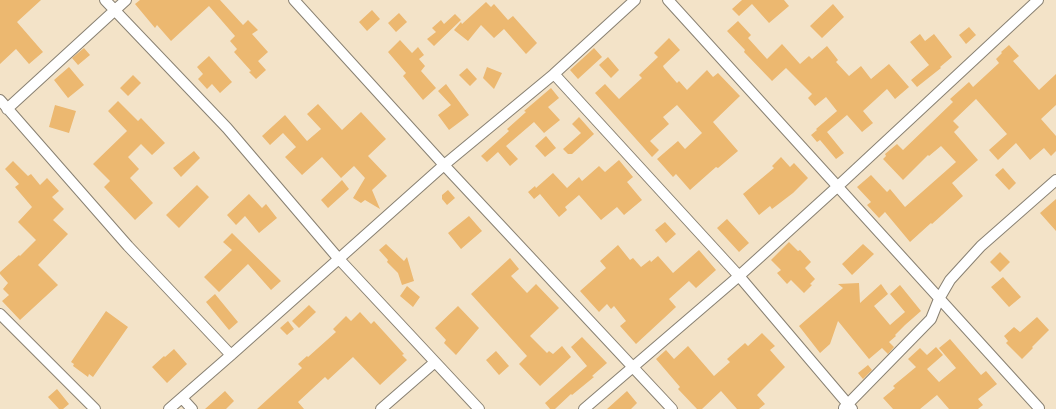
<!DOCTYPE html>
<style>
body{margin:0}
canvas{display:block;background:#f3e3c8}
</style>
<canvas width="1056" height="409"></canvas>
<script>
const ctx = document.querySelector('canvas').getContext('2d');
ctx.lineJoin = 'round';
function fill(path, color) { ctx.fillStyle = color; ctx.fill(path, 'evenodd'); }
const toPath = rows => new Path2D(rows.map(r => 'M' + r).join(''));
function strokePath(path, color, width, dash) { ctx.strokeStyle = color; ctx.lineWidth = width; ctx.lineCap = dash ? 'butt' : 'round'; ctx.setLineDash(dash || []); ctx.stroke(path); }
fill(toPath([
 [0,0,41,0,17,22,43,52,29,64,16,49,0,64],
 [140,0,220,0,243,25,248,20,258,30,252,34,268,52,258,61,266,70,256,79,249,72,251,71,234,52,237,49,230,41,235,36,209,6,171,41,157,25,155,28,135,4],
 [742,0,784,0,789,6,769,23,752,4,739,16,732,9],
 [486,2,491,7,494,4,508,20,513,16,537,43,526,54,504,29,494,38,481,25,468,41,454,30,461,22,462,24],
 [833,4,844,17,822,38,810,26],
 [372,10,380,19,367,31,359,22],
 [399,13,407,22,396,32,388,23],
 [455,14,461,20,434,46,427,39,436,32,432,28,441,20,444,24],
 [738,21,751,35,748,38,767,59,782,44,800,64,809,56,812,59,827,46,838,60,836,62,849,76,861,66,871,79,889,64,909,87,895,99,887,89,863,111,873,123,862,132,847,115,827,132,844,153,836,159,820,140,817,142,811,135,817,130,816,129,837,111,826,97,815,106,808,98,812,94,786,68,772,81,744,52,745,50,727,31],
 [969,27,976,35,966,44,959,35],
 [920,34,925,41,934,34,952,57,940,67,941,68,917,87,911,80,929,65,910,42],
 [669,38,680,50,663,66,664,68,677,83,679,81,687,90,707,70,713,77,718,73,740,96,713,122,738,151,718,168,716,167,690,190,676,174,673,177,657,159,678,141,685,149,702,133,677,105,663,117,669,124,650,141,659,150,652,157,595,93,605,84,619,99,642,78,639,75,658,57,654,53],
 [400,40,412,53,418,47,424,55,419,59,425,66,421,71,436,88,423,100,403,76,406,73,388,52],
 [1009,45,1019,56,1013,61,1039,90,1056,74,1056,105,1041,119,1056,136,1056,151,1051,156,1044,148,1030,160,1016,143,998,160,989,150,1007,134,976,99,953,121,959,127,954,132,978,160,952,183,963,196,932,224,931,223,910,242,885,212,879,218,867,205,871,202,857,187,871,175,887,192,890,189,905,207,956,162,941,146,929,156,928,155,903,180,883,159,886,156,885,154,897,144,903,150,953,102,950,99,969,82,973,87,999,63,996,59,1002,53,1001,52],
 [84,48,90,55,78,65,72,58],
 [594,48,602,57,578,79,570,70],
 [209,56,232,82,220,93,212,84,207,89,198,79,203,74,197,67],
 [608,57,619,70,611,78,599,65],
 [69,67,84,85,68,98,54,80],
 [487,67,502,73,494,89,483,78],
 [467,68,477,79,470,86,459,75],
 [133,75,141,83,128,96,120,88],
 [446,84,469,115,449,130,438,115,451,105,438,91],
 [551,88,559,98,548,107,560,120,544,133,534,122,506,146,518,159,510,166,498,152,487,162,481,156,509,131,507,129,526,112,524,111],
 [118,101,138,121,141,118,165,143,152,155,141,144,128,157,139,169,130,178,153,203,135,220,104,187,110,181,93,164,127,131,108,111],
 [318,104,342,130,361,112,386,139,368,156,387,176,372,190,380,209,365,200,361,203,353,198,365,178,354,166,341,178,322,157,302,175,285,157,296,147,283,133,270,145,262,136,285,115,307,141,321,129,307,114],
 [55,105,76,111,69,133,49,127],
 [579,117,594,134,572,154,568,154,563,149,581,133,572,124],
 [546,136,556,148,545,157,535,146],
 [194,151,200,158,181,177,173,168],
 [781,157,790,167,794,163,808,178,793,193,772,209,770,206,759,215,743,194,774,168,772,166],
 [619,160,633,177,627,182,642,200,624,215,617,207,601,220,579,195,565,207,567,210,559,217,540,194,534,199,528,192,535,186,536,188,553,173,567,188,579,177,582,181,599,166,605,172],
 [13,161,28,176,31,174,40,185,47,178,59,191,52,197,64,209,53,220,68,234,38,265,58,285,20,320,2,301,9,295,3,289,8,283,0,274,0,272,19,255,20,256,36,240,18,222,32,207,15,187,19,184,5,169],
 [1003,168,1016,183,1009,190,995,175],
 [342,180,349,189,328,208,321,200],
 [197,185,209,197,179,228,166,215],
 [448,190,455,198,447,205,442,199,442,195],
 [249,194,262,208,266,204,277,218,259,233,245,216,236,225,227,215],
 [1056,199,1056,231,1040,213],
 [469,216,482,231,461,249,448,233],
 [727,219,749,243,739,252,717,228],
 [665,222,676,234,666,243,655,230],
 [232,233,281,281,271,290,248,264,219,292,204,277,232,250,223,242],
 [789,242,798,251,800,250,811,262,805,268,815,279,810,284,812,285,804,293,791,280,787,284,777,273,781,270,771,260],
 [386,244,404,261,407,257,414,281,402,285,398,273,387,262,388,260,379,250],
 [863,244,874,254,852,275,842,264],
 [618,245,630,260,633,258,641,267,650,260,651,262,658,256,673,273,699,250,716,270,696,288,689,281,669,299,676,307,636,344,620,326,626,321,614,306,611,309,607,304,599,312,580,291,606,268,600,261],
 [1000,252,1010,262,1000,272,990,262],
 [510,258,519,269,511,276,527,293,536,284,559,308,530,336,547,353,549,351,553,354,562,346,571,357,540,386,519,364,527,356,471,294],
 [1003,277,1021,297,1009,307,991,287],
 [859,283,860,303,881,284,888,294,874,306,890,325,905,312,890,294,900,285,921,311,905,325,895,335,896,336,889,342,894,347,888,354,882,348,869,359,838,321,830,344,820,353,799,326,843,288,838,284],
 [407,286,420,297,413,307,400,296],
 [215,294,238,322,229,330,206,302],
 [309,305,316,312,299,328,292,321],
 [458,306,479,328,456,355,444,343,446,340,435,328],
 [106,311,128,327,93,377,89,374,88,377,73,366,74,364,71,362],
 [360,312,371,324,374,321,404,354,402,355,407,360,380,385,353,357,328,380,325,377,298,402,304,409,257,409,302,368,298,364,307,356,308,357,336,332,333,329,346,316,351,321],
 [1037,317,1049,330,1032,347,1033,348,1022,359,1006,343,1008,341,1004,336,1014,327,1020,332],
 [288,321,294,329,287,335,280,328],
 [762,333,775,346,770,350,785,367,757,395,765,404,759,409,737,409,721,391,702,409,697,409,678,389,680,387,656,359,666,350,674,359,688,346,714,376,730,362,727,359,745,343,748,346],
 [582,337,607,363,592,376,594,377,572,395,571,394,555,409,550,409,545,403,587,366,571,347],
 [950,339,981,375,986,371,997,384,978,399,983,405,978,409,949,409,937,395,920,409,893,409,883,398,895,388,893,386,916,367,908,359,920,348,927,355,936,347,943,355,927,369,939,382,956,368,939,348],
 [174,349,187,364,167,383,152,367,164,356,165,357],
 [496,351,509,366,499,375,486,360],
 [868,365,872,370,863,379,858,373],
 [57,389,69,404,63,409,59,409,48,397],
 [225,391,234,401,226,409,205,409],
 [627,391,637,403,631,409,607,409]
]), '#ecb870');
const minor = toPath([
 [105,0,227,128,338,258,479,409],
 [294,0,444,165,672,409],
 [668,0,1039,408],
 [554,74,739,276,852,409],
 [0,100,128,246,231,355],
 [7,109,126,0],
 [0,314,95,409],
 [182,398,192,409],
 [844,408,931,319,939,299,950,280,981,246,1056,180],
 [169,409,231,355,444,165,554,74,635,0],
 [381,409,435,362],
 [584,409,739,276,837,187,1038,0]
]);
strokePath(minor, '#888072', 12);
strokePath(minor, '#fff', 10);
</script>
